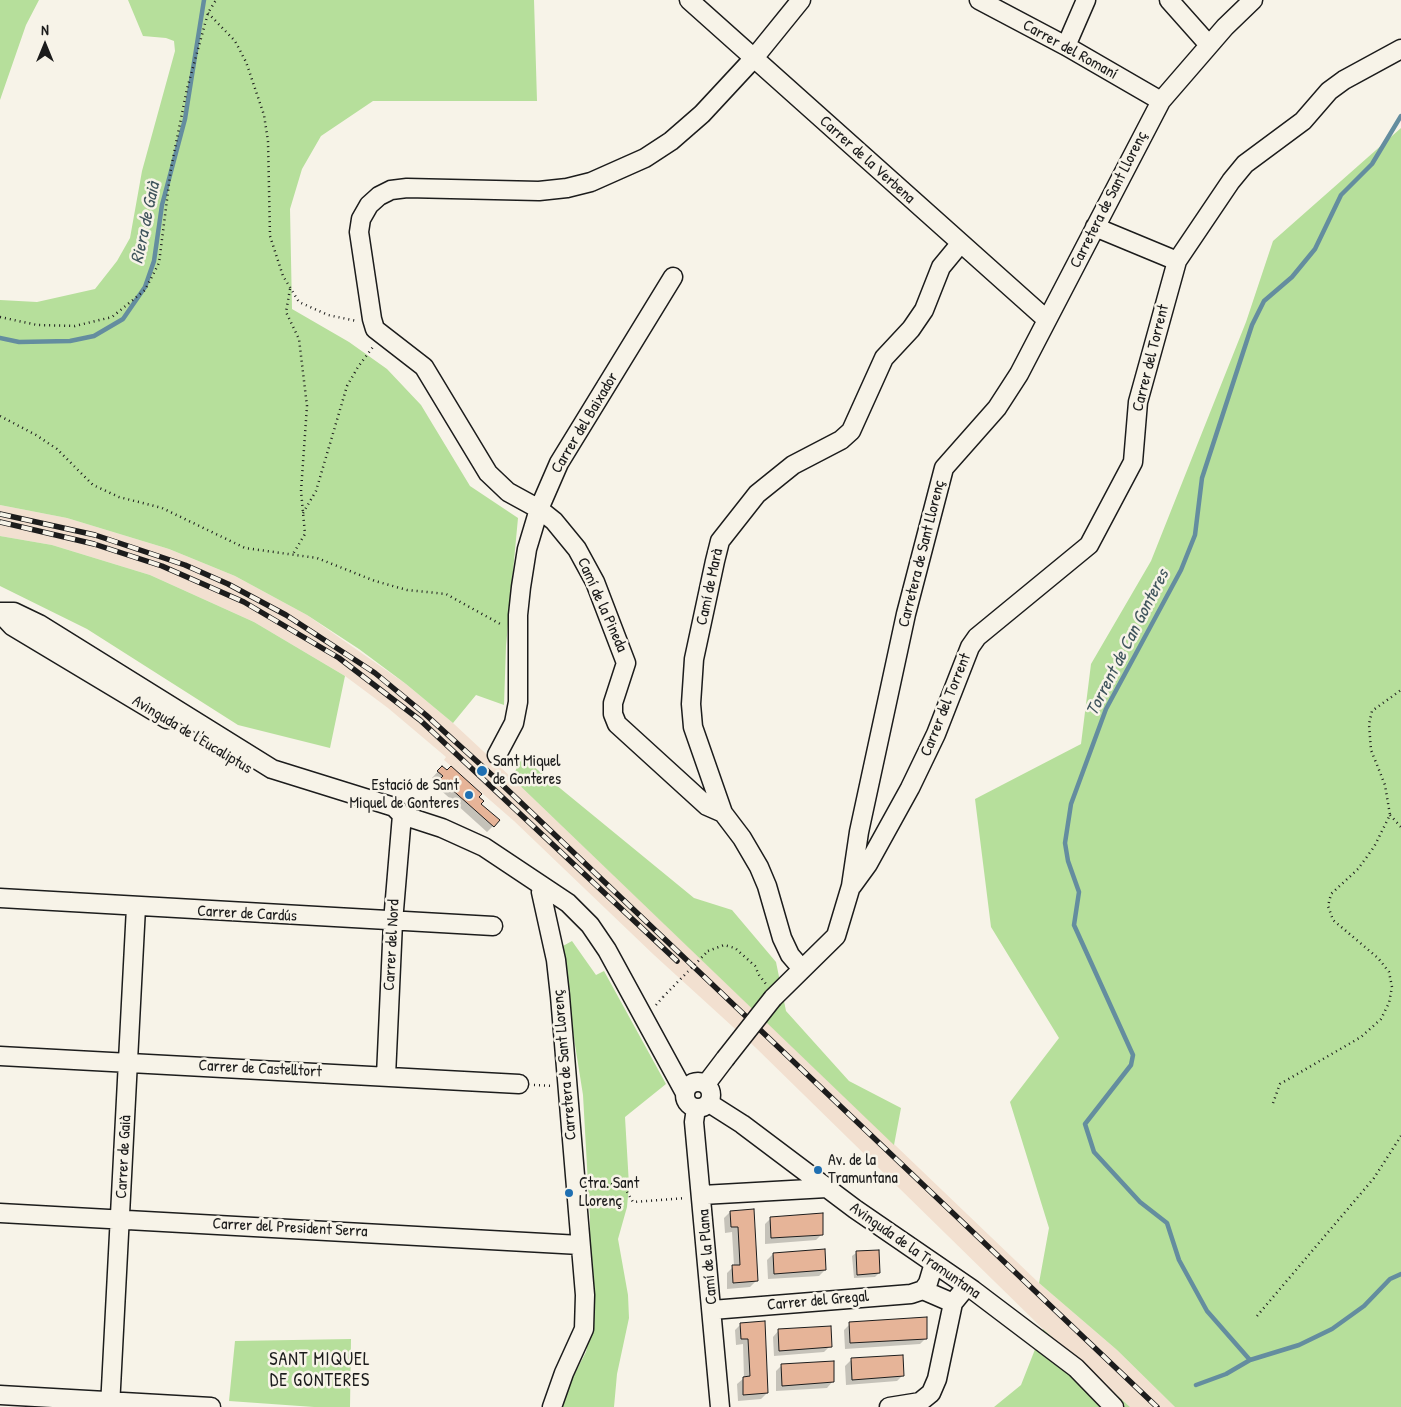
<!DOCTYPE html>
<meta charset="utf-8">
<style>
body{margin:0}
#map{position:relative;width:1401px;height:1407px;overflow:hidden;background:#f7f3e8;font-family:"Patrick Hand",sans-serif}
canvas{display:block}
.north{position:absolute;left:20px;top:20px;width:50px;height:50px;-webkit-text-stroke:4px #f7f3e8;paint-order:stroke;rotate:0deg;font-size:14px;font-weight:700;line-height:20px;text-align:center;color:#1c1c1c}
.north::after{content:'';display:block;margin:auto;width:18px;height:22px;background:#1c1c1c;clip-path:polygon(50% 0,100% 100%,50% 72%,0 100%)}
</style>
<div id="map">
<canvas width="1401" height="1407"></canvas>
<div class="north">N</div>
</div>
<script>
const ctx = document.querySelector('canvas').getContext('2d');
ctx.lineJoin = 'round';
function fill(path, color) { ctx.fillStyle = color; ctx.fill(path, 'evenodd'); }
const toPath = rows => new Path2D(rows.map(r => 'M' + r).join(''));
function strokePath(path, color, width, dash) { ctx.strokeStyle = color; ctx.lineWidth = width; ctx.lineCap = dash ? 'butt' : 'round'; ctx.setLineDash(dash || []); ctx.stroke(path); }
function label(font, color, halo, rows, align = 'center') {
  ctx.font = font + ' "Patrick Hand",sans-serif'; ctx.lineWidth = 5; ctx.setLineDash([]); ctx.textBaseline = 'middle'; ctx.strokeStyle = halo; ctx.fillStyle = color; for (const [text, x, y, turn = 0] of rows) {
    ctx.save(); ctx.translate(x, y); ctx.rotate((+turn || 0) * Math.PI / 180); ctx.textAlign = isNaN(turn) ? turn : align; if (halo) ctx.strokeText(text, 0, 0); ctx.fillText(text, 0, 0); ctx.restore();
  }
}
fill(toPath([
 [0,505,67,518,169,549,235,576,307,615,406,684,453,723,512,778,1039,1283,1117,1350,1175,1407,1130,1407,1043,1329,755,1047,654,955,514,821,444,760,446,757,388,708,345,676,254,622,150,575,52,545,0,536]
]), '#f2e0d0');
fill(toPath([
 [0,0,39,0,26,25,0,100],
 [128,0,534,0,537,101,373,101,321,136,302,169,290,209,292,309,349,342,387,369,421,405,470,486,518,518,506,646,504,705,476,695,453,723,406,684,359,649,307,615,235,576,169,549,67,518,0,505,0,300,37,302,95,289,117,261,130,238,142,171,175,51,174,41,166,38,143,36],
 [1401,128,1401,1407,1175,1407,1117,1350,1039,1283,1049,1228,1010,1102,1059,1038,991,927,975,799,1081,744,1091,664,1151,561,1246,322,1273,241],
 [0,536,52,545,150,575,254,622,345,676,330,748,238,725,87,629,0,586],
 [522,757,694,898,732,910,776,962,786,1011,849,1081,901,1108,894,1145,512,778],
 [572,941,596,975,604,971,666,1084,625,1117,629,1185,627,1207,618,1239,628,1295,629,1318,617,1374,614,1407,561,1407,565,1392,586,1352,590,1332,590,1220,583,1095,561,957,563,946],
 [1043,1329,1130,1407,994,1407,1021,1385],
 [351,1339,350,1407,314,1407,229,1401,235,1341]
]), '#b6df9b');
fill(toPath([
 [442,767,477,797,479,804,498,821,487,832,435,785,438,783,432,778],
 [753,1210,756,1281,750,1287,727,1289,727,1273,734,1266,732,1232,725,1233,724,1218,730,1212],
 [771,1218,822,1234,816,1240,765,1244,765,1224],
 [856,1253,879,1273,875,1277,854,1278,852,1256],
 [773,1254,825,1270,819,1276,768,1279,767,1260],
 [763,1322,767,1393,761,1399,738,1401,737,1384,744,1378,743,1344,736,1345,735,1330,741,1324],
 [850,1324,926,1338,920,1344,845,1349,844,1330],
 [779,1330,830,1346,824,1352,774,1356,773,1337],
 [851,1360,903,1375,897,1381,846,1385,845,1366],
 [782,1365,833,1381,827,1388,776,1391,776,1371]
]), '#0003');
strokePath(toPath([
 [0,338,19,342,70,341,94,336,123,319,145,287,154,261,162,205,185,119,204,0],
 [1250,1360,1207,1311,1179,1260,1167,1223,1140,1202,1094,1152,1085,1124,1131,1065,1133,1055,1074,925,1079,892,1068,861,1065,843,1071,804,1106,709,1181,570,1195,535,1202,478,1252,325,1264,301,1292,277,1315,249,1341,195,1372,164,1401,116],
 [1196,1385,1226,1374,1250,1360,1299,1345,1332,1329,1364,1306,1390,1279,1401,1274]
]), '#648d9f', 4.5);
const building = toPath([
 [442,766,447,770,451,766,482,794,479,797,484,801,481,804,500,820,494,827,440,779,443,776,437,771,442,766],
 [754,1209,758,1281,733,1283,732,1265,740,1265,738,1227,731,1227,730,1211,754,1209],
 [823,1213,823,1235,771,1238,770,1217,823,1213],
 [825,1249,826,1270,774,1274,773,1253,825,1249],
 [879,1250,880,1273,857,1275,856,1251,879,1250],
 [927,1317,927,1339,850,1343,849,1322,927,1317],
 [765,1321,768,1393,743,1395,743,1377,750,1376,748,1339,741,1339,740,1323,765,1321],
 [831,1326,832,1347,779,1351,778,1329,831,1326],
 [903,1355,904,1376,852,1380,851,1358,903,1355],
 [834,1361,834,1382,782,1386,781,1364,834,1361]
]);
fill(building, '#e6b498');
strokePath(building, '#1c1c1c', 1);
const minor = toPath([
 [689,0,1046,319],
 [979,0,1066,46,1161,101],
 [1169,0,1209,45],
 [1066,46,1086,0],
 [1095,227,1177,261],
 [0,612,14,612,39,624,272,769,394,807,402,815,442,828,484,847,568,903,590,925,607,950,685,1093],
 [0,613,12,626,167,719],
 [497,755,514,723,518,702,518,615,521,587,527,549,539,509,559,463,673,277],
 [723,813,707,806,617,724,613,714,613,703,626,663,595,582,577,549,554,521,539,509,508,492,488,473,424,367,375,329,372,319,359,232,361,219,369,205,379,196,391,190,407,188,539,191,567,188,591,182,645,158,671,141,702,114,754,58,801,0],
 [852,886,868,864,910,788,936,734,970,647,977,637,1089,545,1133,462,1138,402,1177,261,1231,181,1245,164,1303,121,1329,91,1344,80,1401,49],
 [543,887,541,892,556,960,560,996,585,1295,584,1329,564,1373,552,1407],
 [0,898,493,926],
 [802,969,790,955,782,938,767,886,759,867,742,838,723,813,693,727,691,704,694,659,715,561,720,541,757,494,793,465,841,440,851,431,884,358,911,329,924,310,941,267,960,244],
 [773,998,836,936,851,886,859,832,906,614,944,468,997,408,1019,374,1161,101,1225,27,1253,0],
 [0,1056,519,1084],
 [386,1076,393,922,402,815],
 '685 1095a13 13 0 1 1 26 0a13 13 0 1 1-26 0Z',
 [706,1084,725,1059],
 [709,1103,742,1124,855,1209,973,1290,1076,1368,1114,1407],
 [696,1108,694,1122,720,1407],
 [702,1195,827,1188],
 [0,1213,580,1245],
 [923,1290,953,1303],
 [712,1310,911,1294,923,1290,928,1283,934,1263],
 [0,1395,211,1407],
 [110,1407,136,907],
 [889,1407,920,1402,931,1393,937,1379,953,1303,967,1286]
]);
strokePath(minor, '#1c1c1c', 21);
strokePath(toPath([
 [208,13,235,41,246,62,264,115,268,141,270,236,283,276,299,302,328,315,357,321],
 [290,289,286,312,299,339,307,406,301,491,305,534,293,554],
 [0,317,37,325,75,326,112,317,145,290,159,263,171,168,187,89,208,13,216,0],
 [0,416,36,435,57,449,93,485,119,497,162,508,245,548,317,558,375,581,407,590,446,594,502,625],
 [303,513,316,491,347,386,358,367,373,347],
 [1390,815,1401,827],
 [708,951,724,945,735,948,755,966,759,975,766,984],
 [656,1005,663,997],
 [534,1085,553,1086],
 [1273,1103,1280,1084,1361,1037,1381,1019,1389,1003,1392,987,1389,972,1378,958,1333,920,1328,906,1331,894,1358,869,1374,847,1390,815,1385,785,1371,750,1369,724,1372,711,1401,690],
 [591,1186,607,1184,623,1185,633,1202,686,1198],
 [1257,1316,1374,1178,1401,1136]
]), '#1c1c1c', 2.5, [1, 4]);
strokePath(minor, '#f7f3e8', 18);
const rail = toPath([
 [0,514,95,535,185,565,228,584,286,615,375,673,426,715,493,776,1157,1407],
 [0,522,94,544,162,566,244,602,339,658,420,720,677,961]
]);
strokePath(rail, '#1c1c1c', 5.5);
strokePath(rail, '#f7f3e8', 4, [11]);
const minorBridge = toPath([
 [725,1059,773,998]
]);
strokePath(minorBridge, '#1c1c1c', 21, []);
strokePath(toPath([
 [663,997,708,951]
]), '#1c1c1c', 2.5, [1, 4]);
strokePath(minorBridge, '#f7f3e8', 18);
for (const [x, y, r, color] of [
 [482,771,6,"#1f6fb2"],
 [469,795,5,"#1f6fb2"],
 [818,1170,5,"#1f6fb2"],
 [569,1193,5,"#1f6fb2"]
]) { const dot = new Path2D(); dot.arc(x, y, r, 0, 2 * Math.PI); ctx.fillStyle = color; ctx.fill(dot); strokePath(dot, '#f7f3e8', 2); }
label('16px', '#1c1c1c', '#f7f3e8', [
 ["Carrer del Romaní",1070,50,29],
 ["Carrer de la Verbena",867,160,42],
 ["Carretera de Sant Llorenç",1109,200,-63],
 ["Carrer del Torrent",1151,358,-76],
 ["Carrer del Baixador",585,423,-59],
 ["Carretera de Sant Llorenç",922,554,-76],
 ["Camí de Marà",710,587,-78],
 ["Camí de la Pineda",602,605,66],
 ["Carrer del Torrent",946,705,-68],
 ["Avinguda de l'Eucaliptus",192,735,31],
 ["Carrer de Cardús",247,914,3],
 ["Carrer del Nord",392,945,-87],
 ["Carretera de Sant Llorenç",565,1065,-95],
 ["Carrer de Castelltort",260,1069,3],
 ["Carrer de Gaià",124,1157,-87],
 ["Carrer del President Serra",290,1228,3],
 ["Avinguda de la Tramuntana",915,1251,35],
 ["Camí de la Plana",708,1257,-95],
 ["Carrer del Gregal",818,1301,-5]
]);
label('16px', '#1c1c1c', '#f7f3e8', [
 ["Sant Miquel",493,762],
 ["de Gonteres",493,780],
 ["Estació de Sant",459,786,"right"],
 ["Miquel de Gonteres",459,804,"right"],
 ["Av. de la",828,1161],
 ["Tramuntana",828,1179],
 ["Ctra. Sant",579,1184],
 ["Llorenç",579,1202]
], 'left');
label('italic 18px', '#40555d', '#f7f3e8', [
 ["Riera de Gaià",146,223,-78],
 ["Torrent de Can Gonteres",1128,643,-63]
]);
ctx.letterSpacing = '1px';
label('18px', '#1c1c1c', '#f7f3e8', [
 ["SANT MIQUEL",320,1360],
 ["DE GONTERES",320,1381]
]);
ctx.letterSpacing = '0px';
</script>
